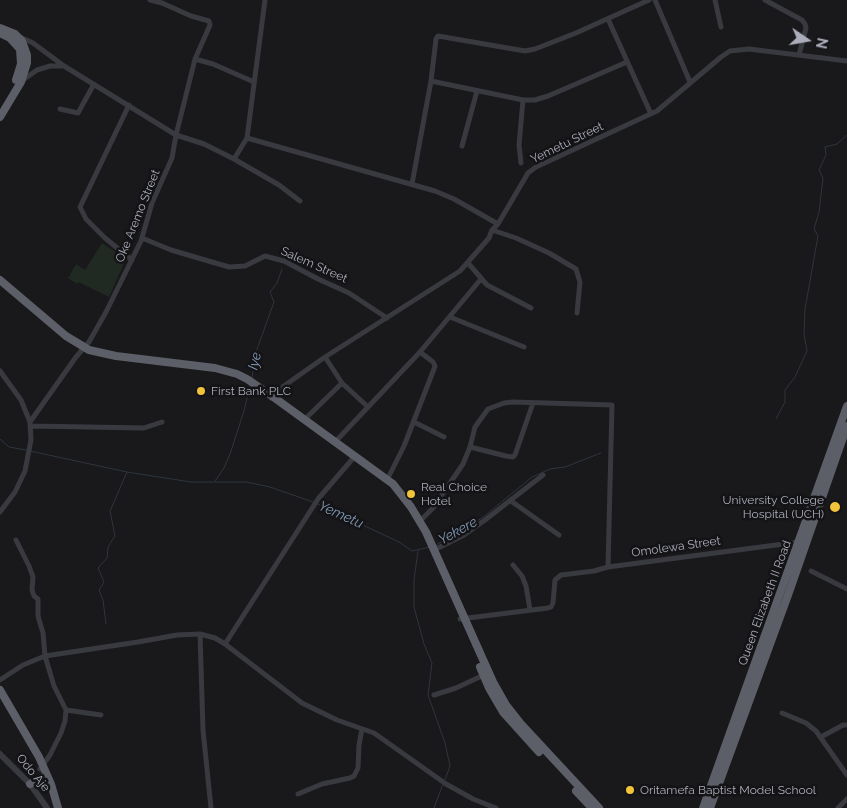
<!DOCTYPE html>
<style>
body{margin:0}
#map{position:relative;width:847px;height:808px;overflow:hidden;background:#19181b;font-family:Raleway,sans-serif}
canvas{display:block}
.north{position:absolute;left:782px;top:15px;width:50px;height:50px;-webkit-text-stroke:4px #141316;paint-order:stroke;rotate:102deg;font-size:14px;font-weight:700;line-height:20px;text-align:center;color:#abaeba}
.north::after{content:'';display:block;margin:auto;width:18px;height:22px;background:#abaeba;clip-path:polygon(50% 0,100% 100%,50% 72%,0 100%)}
</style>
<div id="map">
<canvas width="847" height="808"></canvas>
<div class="north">N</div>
</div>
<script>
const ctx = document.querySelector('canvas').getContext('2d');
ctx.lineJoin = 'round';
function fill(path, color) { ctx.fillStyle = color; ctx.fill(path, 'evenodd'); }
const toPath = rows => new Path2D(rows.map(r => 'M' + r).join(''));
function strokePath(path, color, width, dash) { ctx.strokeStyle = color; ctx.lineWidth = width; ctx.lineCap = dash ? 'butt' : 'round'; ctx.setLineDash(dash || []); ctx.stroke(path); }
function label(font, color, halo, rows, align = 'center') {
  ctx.font = font + ' Raleway,sans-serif'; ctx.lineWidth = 5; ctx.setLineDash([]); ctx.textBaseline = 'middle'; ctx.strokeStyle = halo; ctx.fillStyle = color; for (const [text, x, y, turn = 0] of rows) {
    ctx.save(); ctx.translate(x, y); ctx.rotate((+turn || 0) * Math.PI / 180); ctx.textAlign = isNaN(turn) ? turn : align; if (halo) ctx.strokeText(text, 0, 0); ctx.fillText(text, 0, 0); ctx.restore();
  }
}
fill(toPath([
 [102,243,126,259,109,297,78,282,77,284,68,278,76,264,85,270]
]), '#202922');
strokePath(toPath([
 [252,378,256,352,274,302,270,292,277,283,282,269],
 [776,419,785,402,785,390,795,377,807,351,804,334,805,309,818,236,814,229,819,212,823,178,819,170,826,155,825,147,837,144,847,135],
 [0,439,9,447,26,450],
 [30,451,127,472,191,482,246,482,270,487,313,502],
 [215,481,224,468,230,454,244,411,250,385],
 [316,503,399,542,412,551,430,547],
 [436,545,482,518,532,477,550,469,565,467,601,453],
 [418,551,414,580,414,607,424,644,432,663,428,695,445,743,450,766,445,780],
 [106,624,103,600,99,590,104,582,98,568,107,558,108,547,115,536,110,511,127,472],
 [434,808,443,784]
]), '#2e363f', 1);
strokePath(toPath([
 [655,0,690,82],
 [715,0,721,27],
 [765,0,802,20,805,24,806,28,799,55],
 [608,19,651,114],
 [20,37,33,43,64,66,176,135,204,144,234,159,247,138,265,0],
 [195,59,213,64,254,82],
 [23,80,37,70,50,66,63,66],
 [431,81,523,100,535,100,548,96,627,62],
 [129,105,80,207,86,219,105,238,132,260],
 [60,109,78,113,94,84],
 [247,138,435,191,454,199,498,224],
 [462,146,477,91],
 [234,159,279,185,300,201],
 [521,163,519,145,523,100],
 [412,184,431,81,436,39,438,36,525,51,535,49,576,33,649,0],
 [492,230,516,238,549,253,576,269,580,282,577,313],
 [142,238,171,250,229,267,245,266,265,256,284,261,318,279,349,293,387,318],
 [468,263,487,285,531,308],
 [450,317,524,347],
 [325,357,342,383,368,407],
 [0,371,21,400,30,422,31,440,25,471,15,492,0,512],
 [271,398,281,388,325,357,460,271,489,238,492,230,498,224,528,173,536,167,657,111,721,57,730,51,749,49,847,61],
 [305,419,342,383],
 [30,422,76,357,89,342,106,312,141,241,152,203,172,158,176,135,195,59,210,25,209,21,191,16,162,3,150,0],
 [414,422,444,437],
 [30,426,144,428,162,422],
 [335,442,420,352],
 [470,447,506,456,513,457,515,455,533,403],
 [387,480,404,446,434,369,435,366,433,362,420,352,481,279],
 [511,501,559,535],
 [420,521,433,508,463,464,470,447,475,427,488,409,504,403,513,402,612,405,608,567],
 [16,540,29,566,33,577,32,590,34,596,38,599,38,616,43,633,45,656,54,686,66,710,65,721,61,733,50,755,40,769],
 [434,550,464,535,485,520,543,475],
 [513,565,522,576,526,586,530,610],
 [811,571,847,589],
 [460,619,548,608,551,607,553,603,555,580,561,575,594,571,608,567,799,542],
 [200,634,203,730,211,808],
 [225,644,318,499,355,456],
 [0,680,23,665,45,656,138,642,177,635,200,634,215,638,225,644,302,703,337,720,374,733,446,784,473,799,496,808],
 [434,695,456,688,486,674],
 [66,710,101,715],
 [782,713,806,723,816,731,847,775],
 [821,737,843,725,847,725],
 [298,794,322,784,350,778,354,776,358,768,359,745,362,729],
 [838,808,847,799]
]), '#393a40', 5);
strokePath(toPath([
 [0,754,30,784,47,808]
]), '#393a40', 6);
strokePath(toPath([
 [0,28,15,34,22,41,27,55,27,63,21,82,0,117],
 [0,33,10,38,20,49,21,64,16,80],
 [0,280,66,336,89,350,116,356,215,368,237,374,247,379,272,396,393,484,411,507,426,532,493,682,506,705,521,724,599,808],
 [480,667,489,688,503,712,539,752],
 [0,690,39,757,51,784,58,808],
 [30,784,47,775],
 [576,791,592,808],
 [703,808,847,406],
 [710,808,788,595,847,426]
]), '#5d5f68', 8);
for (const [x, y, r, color] of [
 [201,391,5,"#f2c43a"],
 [411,494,5,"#f2c43a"],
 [835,507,6,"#f2c43a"],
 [630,790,5,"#f2c43a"]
]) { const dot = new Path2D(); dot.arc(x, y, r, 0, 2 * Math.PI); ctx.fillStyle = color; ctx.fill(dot); strokePath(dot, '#141316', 2); }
label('12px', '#abaeba', '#141316', [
 ["Yemetu Street",567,143,-26],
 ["Oke Aremo Street",138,216,-68],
 ["Salem Street",314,265,24],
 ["Omolewa Street",676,547,-8],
 ["Queen Elizabeth II Road",765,603,-70],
 ["Odo Aje",33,773,50]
]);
label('12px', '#abaeba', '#141316', [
 ["First Bank PLC",211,391],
 ["Real Choice",421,487],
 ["Hotel",421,501],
 ["University College",824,500,"right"],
 ["Hospital (UCH)",824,514,"right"],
 ["Oritamefa Baptist Model School",640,790]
], 'left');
label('italic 14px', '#8299b5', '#141316', [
 ["Iye",255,361,-77],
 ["Yemetu",341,515,24],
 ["Yekere",458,531,-29]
]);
</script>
